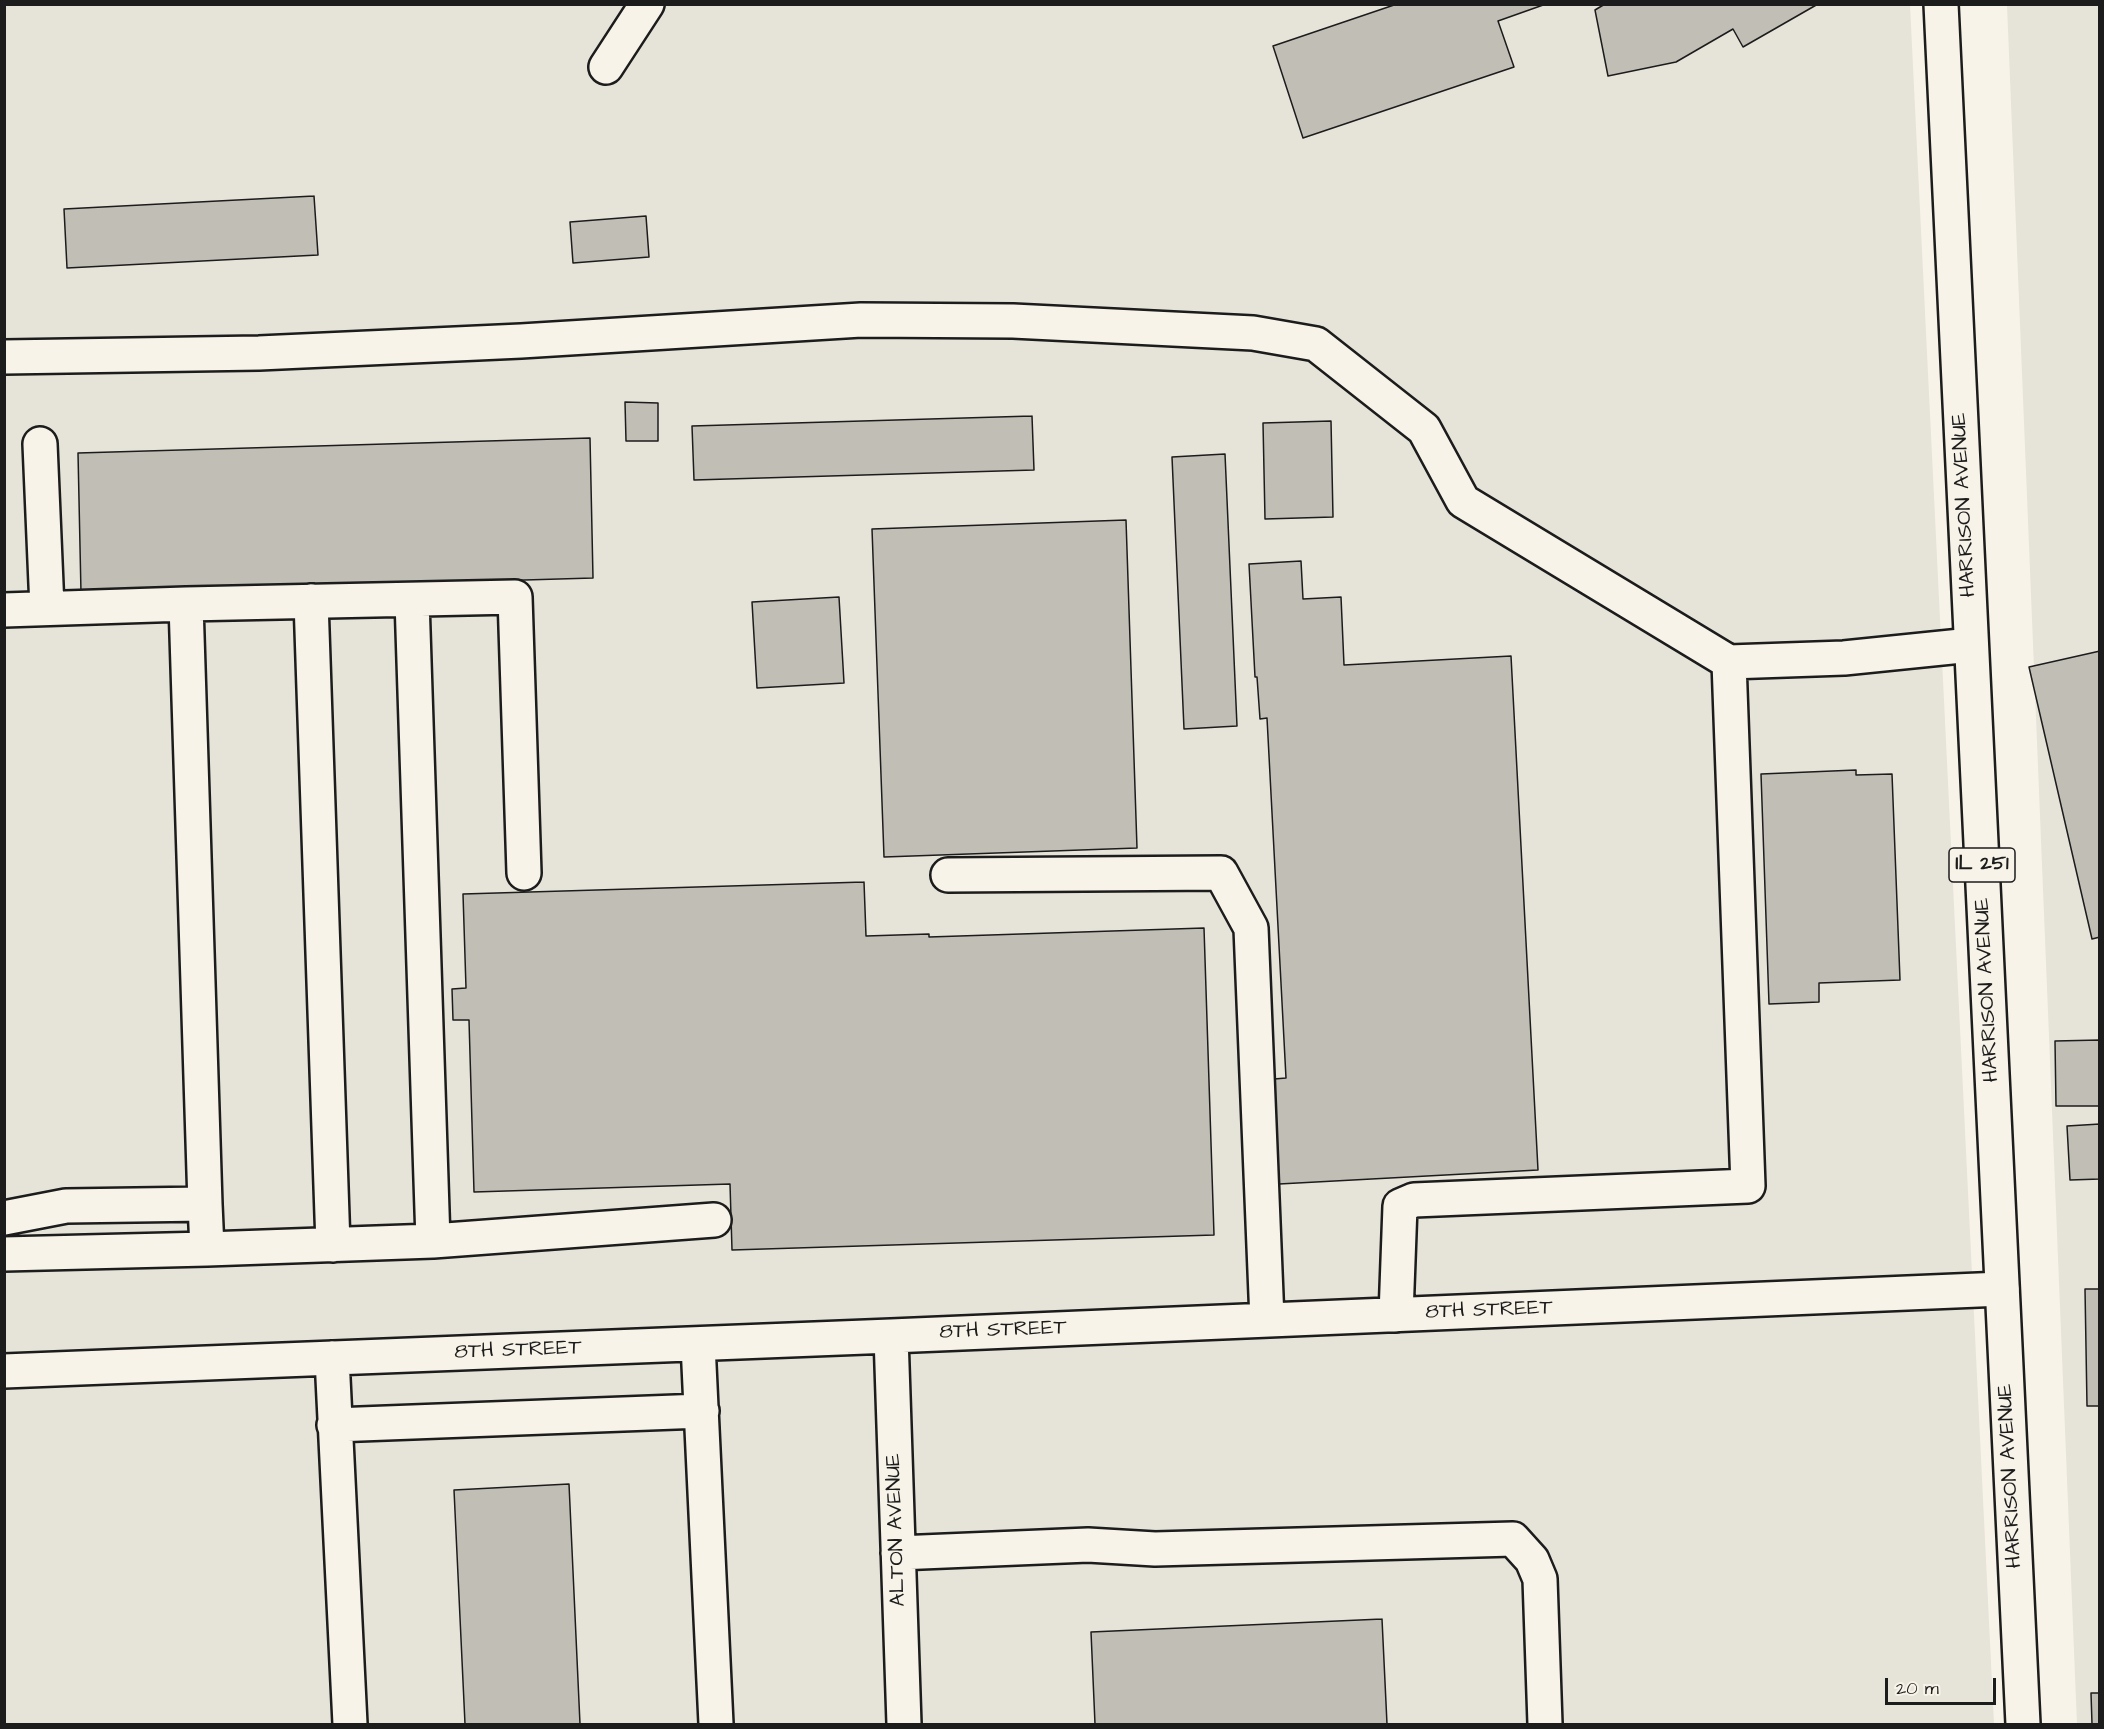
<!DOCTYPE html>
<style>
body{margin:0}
#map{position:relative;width:2104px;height:1729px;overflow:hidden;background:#f7f3e8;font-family:"Architects Daughter",sans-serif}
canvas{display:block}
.frame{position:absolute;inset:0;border:6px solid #1c1c1c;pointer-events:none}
.scale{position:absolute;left:1885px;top:1678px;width:111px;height:27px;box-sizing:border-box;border:3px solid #1c1c1c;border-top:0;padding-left:8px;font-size:18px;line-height:21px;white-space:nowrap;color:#1c1c1c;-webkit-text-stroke:4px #f7f3e8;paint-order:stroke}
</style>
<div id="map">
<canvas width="2104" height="1729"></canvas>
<div class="frame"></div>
<div class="scale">20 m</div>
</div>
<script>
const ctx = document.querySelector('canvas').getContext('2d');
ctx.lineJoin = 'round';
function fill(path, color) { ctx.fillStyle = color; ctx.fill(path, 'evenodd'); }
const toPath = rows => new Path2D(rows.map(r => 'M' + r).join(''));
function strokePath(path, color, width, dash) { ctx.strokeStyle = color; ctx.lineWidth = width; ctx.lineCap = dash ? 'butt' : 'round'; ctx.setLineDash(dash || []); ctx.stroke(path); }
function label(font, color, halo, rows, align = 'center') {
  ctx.font = font + ' "Architects Daughter",sans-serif'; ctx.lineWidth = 4.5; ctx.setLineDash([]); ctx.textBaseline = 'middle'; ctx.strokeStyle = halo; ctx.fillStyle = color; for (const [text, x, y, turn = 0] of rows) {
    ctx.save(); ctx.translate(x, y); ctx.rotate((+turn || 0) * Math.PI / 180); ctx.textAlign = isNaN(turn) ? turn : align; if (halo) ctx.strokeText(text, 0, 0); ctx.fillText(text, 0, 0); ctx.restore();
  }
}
fill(toPath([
 [5,5,1910,5,1994,1724,5,1724],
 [2007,5,2099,5,2099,1724,2077,1724]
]), '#e6e3d9');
const building = toPath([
 [1397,4,1546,4,1498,21,1514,67,1303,138,1273,46,1397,4],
 [1605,4,1818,4,1743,47,1733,29,1676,62,1608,76,1595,10,1605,4],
 [314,196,318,255,67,268,64,209,314,196],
 [646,216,649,257,573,263,570,222,646,216],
 [625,402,658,403,658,441,626,441,625,402],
 [1032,416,1034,470,694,480,692,426,1032,416],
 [1331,421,1333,517,1265,519,1263,423,1331,421],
 [590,438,593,578,81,593,78,453,590,438],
 [1225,454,1237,726,1184,729,1172,457,1225,454],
 [1126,520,1137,848,884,857,872,529,1126,520],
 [1301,561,1303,599,1341,597,1344,665,1511,656,1538,1170,1279,1184,1274,1079,1286,1078,1267,718,1260,719,1257,677,1255,677,1249,564,1301,561],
 [839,597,844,683,757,688,752,602,839,597],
 [2100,651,2100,937,2092,939,2029,667,2100,651],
 [1856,770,1856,775,1892,774,1900,980,1819,983,1819,1002,1769,1004,1761,774,1856,770],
 [864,882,866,936,929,934,929,937,1204,928,1214,1235,732,1250,730,1184,474,1192,469,1020,453,1020,452,989,466,988,463,894,864,882],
 [2100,1040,2100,1106,2056,1106,2055,1041,2100,1040],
 [2100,1124,2100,1179,2070,1180,2067,1126,2100,1124],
 [2085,1289,2100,1289,2100,1406,2087,1406,2085,1289],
 [569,1484,580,1724,465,1724,454,1490,569,1484],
 [1382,1619,1387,1724,1095,1724,1091,1632,1382,1619],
 [2091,1693,2100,1693,2100,1724,2092,1724,2091,1693]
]);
fill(building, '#c0beb5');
strokePath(building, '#1c1c1c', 1.5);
const minor = toPath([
 [606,67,647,4],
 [4,357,259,353,521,341,861,320,1013,321,1253,333,1316,344,1424,429,1463,501,1729,662],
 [40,444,47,608],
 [311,601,333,1245],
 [4,610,186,604],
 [948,875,1221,873,1251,928,1267,1320],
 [205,1204,207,1249,433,1241,412,600],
 [4,1218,66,1206,205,1204,186,604,515,597,524,873],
 [433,1241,714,1220],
 [4,1254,207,1249],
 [1396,1315,1400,1206,1414,1200,1748,1186,1729,662,1844,658,1971,645],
 [891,1336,904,1724],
 [698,1344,716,1724],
 [332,1358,350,1724],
 [4,1371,891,1336,2002,1289],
 [334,1425,702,1411],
 [898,1553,1088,1545,1155,1549,1513,1539,1532,1560,1540,1579,1545,1724]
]);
const major = toPath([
 [1941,4,2023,1724]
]);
strokePath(minor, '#1c1c1c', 38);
strokePath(major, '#1c1c1c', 38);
strokePath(minor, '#f7f3e8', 33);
strokePath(major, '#f7f3e8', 33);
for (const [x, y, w] of [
 [1982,865,66]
]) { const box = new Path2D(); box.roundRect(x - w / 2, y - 17, w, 34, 4.5); ctx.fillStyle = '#f7f3e8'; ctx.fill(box); strokePath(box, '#1c1c1c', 1.5); }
label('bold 20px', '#1c1c1c', null, [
 ["IL 251",1982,865]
]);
label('21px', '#1c1c1c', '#f7f3e8', [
 ["HARRISON AVENUE",1965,505,-93],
 ["HARRISON AVENUE",1988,990,-93],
 ["8TH STREET",1489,1311,-2],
 ["8TH STREET",1003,1331,-2],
 ["8TH STREET",518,1351,-2],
 ["HARRISON AVENUE",2011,1476,-93],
 ["ALTON AVENUE",897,1530,-92]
]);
</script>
